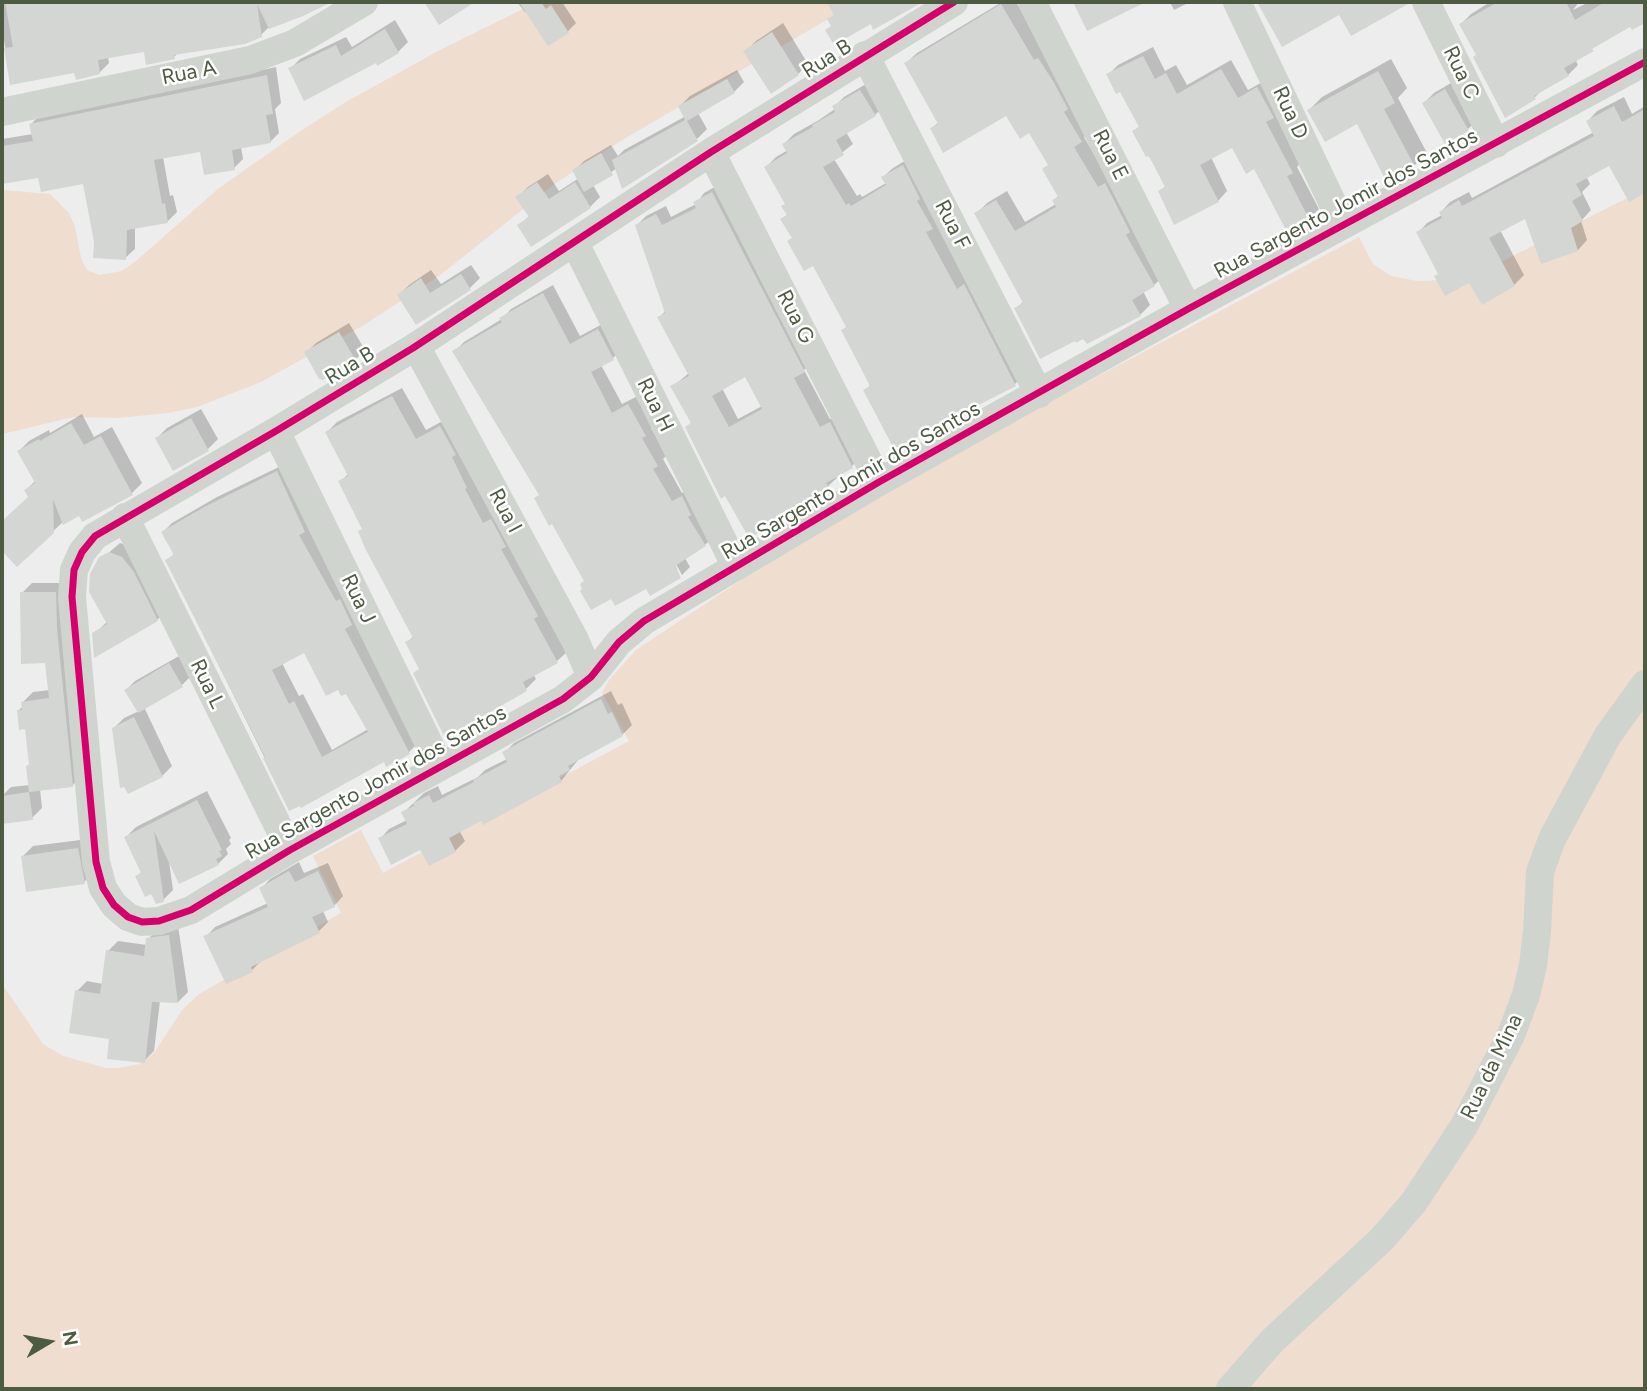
<!DOCTYPE html>
<style>
body{margin:0}
#map{position:relative;width:1647px;height:1391px;overflow:hidden;background:#ededee;font-family:Figtree,sans-serif}
canvas{display:block}
.frame{position:absolute;inset:0;border:4px solid #4e5b43;pointer-events:none}
.north{position:absolute;left:14px;top:1307px;width:70px;height:70px;-webkit-text-stroke:5px #fff;paint-order:stroke;rotate:80deg;font-size:19px;font-weight:700;line-height:28px;text-align:center;color:#4e5b43}
.north::after{content:'';display:block;margin:auto;width:24px;height:32px;background:#4e5b43;clip-path:polygon(50% 0,100% 100%,50% 72%,0 100%)}
</style>
<div id="map">
<canvas width="1647" height="1391"></canvas>
<div class="frame"></div>
<div class="north">N</div>
</div>
<script>
const ctx = document.querySelector('canvas').getContext('2d');
ctx.lineJoin = 'round';
function fill(path, color) { ctx.fillStyle = color; ctx.fill(path, 'evenodd'); }
const toPath = rows => new Path2D(rows.map(r => 'M' + r).join(''));
function strokePath(path, color, width, dash) { ctx.strokeStyle = color; ctx.lineWidth = width; ctx.lineCap = dash ? 'butt' : 'round'; ctx.setLineDash(dash || []); ctx.stroke(path); }
function label(font, color, halo, rows, align = 'center') {
  ctx.font = font + ' Figtree,sans-serif'; ctx.lineWidth = 5; ctx.setLineDash([]); ctx.textBaseline = 'middle'; ctx.strokeStyle = halo; ctx.fillStyle = color; for (const [text, x, y, turn = 0] of rows) {
    ctx.save(); ctx.translate(x, y); ctx.rotate((+turn || 0) * Math.PI / 180); ctx.textAlign = isNaN(turn) ? turn : align; if (halo) ctx.strokeText(text, 0, 0); ctx.fillText(text, 0, 0); ctx.restore();
  }
}
fill(toPath([
 [537,2,857,2,619,142,556,183,439,276,364,325,261,382,197,407,168,413,118,418,74,417,2,434,2,190,50,194,69,213,75,227,81,258,87,270,99,275,122,271,136,261,219,188,299,132,344,103,440,50],
 [1645,189,1645,1389,2,1389,2,984,43,1044,63,1056,106,1068,119,1068,140,1064,154,1053,182,1010,199,994,341,913,313,856,361,830,383,873,629,741,602,693,609,680,636,650,768,562,984,437,1359,237,1373,264,1391,276,1417,281,1444,280,1481,272]
]), '#efddcf');
fill(toPath([
 [2,2,327,2,302,15,270,26,261,35,178,53,174,57,145,50,108,57,109,63,99,73,76,71,11,83,2,28],
 [517,2,562,2,576,23,567,32,527,11,525,12],
 [1002,2,1016,2,1091,130,1084,137,1165,275,1154,285,1143,291,1150,305,1140,315,1084,336,1016,309,1024,301,977,213,987,203,1007,191,1025,222,1056,204,1054,200,1059,195,1049,164,1030,130,1007,114,932,128,939,122,906,63,917,53],
 [1170,2,1190,2,1174,10],
 [1259,2,1402,2,1393,11,1340,13,1283,45],
 [1490,2,1579,2,1573,10,1589,2,1645,2,1645,21,1633,27,1631,24,1575,59,1578,65,1568,75,1543,89,1534,98,1478,55,1461,24,1471,14],
 [395,20,408,42,398,52,376,61,290,69,300,59,346,37,352,47],
 [783,23,808,64,798,74,746,51,756,41],
 [1153,47,1165,71,1176,65,1187,85,1231,60,1248,90,1268,79,1301,162,1297,167,1319,209,1309,219,1288,230,1255,166,1232,146,1211,157,1227,191,1218,201,1160,192,1166,185,1134,131,1140,126,1121,90,1108,75,1118,65],
 [1391,59,1407,88,1398,98,1427,153,1414,166,1357,122,1309,110,1322,97],
 [276,67,281,103,275,109,279,133,270,142,241,147,243,159,234,168,202,150,163,157,170,196,173,195,177,212,168,221,135,227,135,249,125,258,96,242,84,182,40,176,2,182,2,139,33,134,31,124,40,115],
 [737,70,744,82,734,92,698,113,707,129,697,139,617,168,593,185,600,197,590,207,519,226,530,215,518,197,528,187,548,174,559,191,579,178,574,171,584,161,611,145,618,156,624,150,686,116,680,106,690,96],
 [1456,80,1478,119,1468,129,1424,103,1434,93],
 [871,81,885,105,875,115,846,132,853,144,834,159,857,196,860,194,862,197,886,183,883,177,893,168,913,156,1025,374,1015,384,965,410,959,416,866,390,871,384,848,326,814,263,782,219,788,214,787,203,766,167,776,157,788,150,784,144,794,134,819,120,835,109,834,107,844,97],
 [1624,97,1632,114,1645,106,1645,191,1629,199,1609,164,1586,176,1590,184,1582,192,1591,210,1581,221,1587,240,1578,250,1526,216,1500,230,1524,275,1514,285,1483,302,1470,281,1440,273,1418,233,1427,223,1442,215,1441,212,1450,202,1469,192,1472,198,1594,132,1588,121,1597,111],
 [722,183,813,362,804,370,830,419,840,414,861,457,852,466,836,475,838,477,828,486,780,513,772,523,687,427,692,422,672,387,689,373,659,318,666,310,637,225,646,216,666,206,671,217,696,204,704,193],
 [746,375,762,406,738,419,722,388],
 [471,265,480,278,470,288,417,322,399,295,409,285,431,270,441,284],
 [553,285,580,336,608,321,622,349,613,358,601,365,622,404,638,396,654,425,651,428,667,455,663,459,682,493,692,487,715,535,705,545,685,558,690,567,682,575,672,557,680,577,612,596,586,580,540,494,455,351,464,342,502,319,511,309],
 [349,323,365,350,355,360,322,380,306,353,316,343],
 [402,388,426,430,450,417,567,652,557,661,533,674,536,679,526,689,446,736,420,668,407,642,414,636,340,482,349,473,327,432,337,422],
 [201,409,218,439,208,449,157,438,167,428],
 [82,414,94,437,112,427,142,483,132,493,83,519,80,513,64,521,17,565,2,548,2,523,30,497,26,490,36,480,19,451,29,441,49,430,50,433],
 [287,463,418,743,409,752,387,765,384,760,290,809,167,561,175,553,163,532,172,523,217,497],
 [305,651,347,691,368,729,332,750,303,694,299,696,282,663],
 [120,543,132,548,167,610,157,620,94,634,108,621,98,562],
 [32,583,65,583,82,775,72,786,40,789,42,808,32,818,4,822,2,796,11,787,30,785,27,766,31,763,27,727,18,711,23,706,23,702,33,692,50,690,47,661,22,593],
 [179,656,190,677,182,685,144,707,172,766,162,776,114,728,124,718,139,711,126,690,135,681],
 [611,691,618,705,622,703,632,725,622,735,579,759,561,781,459,830,465,841,455,851,421,848,380,839,389,829,407,820,403,813,424,793,438,786,442,795,478,777,485,770,507,759,504,753,514,743],
 [207,791,231,838,229,840,231,844,226,849,228,854,218,864,169,861,173,890,163,900,137,877,142,871,126,837,136,827],
 [88,839,94,872,84,882,23,856,33,846],
 [299,862,304,873,328,863,343,896,334,906,323,911,328,922,319,931,262,960,252,970,206,937,215,927,268,903,261,889,270,879],
 [178,926,188,992,178,1002,160,1001,154,1051,144,1061,111,1038,77,991,87,981,103,984,108,951,118,941,147,945,148,939,158,929]
]), '#0003');
fill(toPath([
 [5,2,332,2,303,16,269,29,257,4,262,37,245,44,174,55,175,59,146,65,144,52,98,60,100,74,76,80,74,73,10,85,4,48,13,47],
 [424,2,475,2,439,25],
 [519,2,541,2,546,9,551,5,569,33,548,46],
 [827,2,923,2,873,30,871,24,834,45,825,30,831,26,827,19,834,15],
 [1073,2,1146,2,1087,31],
 [1257,2,1409,2,1410,3,1351,36,1339,15,1282,47],
 [1498,2,1566,2,1575,20,1605,2,1645,2,1645,23,1632,30,1630,27,1592,49,1594,51,1564,68,1569,76,1534,96,1536,99,1505,118,1473,57,1476,55,1459,24],
 [1001,4,1034,60,1038,58,1053,81,1068,109,1064,112,1082,142,1074,147,1098,187,1105,183,1130,232,1126,235,1155,286,1132,300,1141,316,1087,344,1083,339,1076,343,1075,341,1040,359,1014,308,1023,303,974,213,996,200,1015,231,1056,207,1052,200,1058,197,1042,169,1048,165,1029,133,1020,139,1006,116,943,153,930,128,938,124,904,63],
 [385,29,399,53,377,66,376,63,304,101,288,68,336,45,341,56],
 [772,32,799,75,771,94,743,51],
 [1143,56,1155,79,1166,73,1177,94,1221,69,1238,98,1257,87,1274,118,1266,122,1293,173,1287,176,1310,221,1287,232,1254,169,1246,174,1232,148,1200,165,1219,202,1174,225,1158,191,1165,187,1149,156,1146,157,1132,131,1139,127,1120,92,1116,94,1106,74],
 [1378,71,1395,103,1384,109,1415,167,1396,178,1394,172,1384,177,1357,124,1325,142,1307,110],
 [267,75,273,114,266,115,271,143,232,150,235,170,204,175,200,152,154,160,162,204,165,203,168,223,127,230,126,260,93,258,94,242,83,184,41,192,38,178,2,184,2,146,33,141,29,124],
 [727,79,735,93,687,121,698,141,622,189,612,160,685,120,678,106],
 [1445,89,1469,131,1445,144,1422,103],
 [860,90,876,116,836,140,844,155,823,167,846,205,849,203,851,206,886,185,881,177,903,165,920,199,917,201,933,229,926,232,957,289,964,284,1016,386,959,415,960,418,925,437,923,434,894,449,863,390,870,386,841,330,846,327,813,266,804,271,787,241,792,238,780,219,787,215,781,206,785,204,764,167,787,153,782,144,813,127,812,125,835,112,832,106],
 [1614,106,1622,122,1645,109,1645,193,1629,202,1609,166,1576,184,1582,195,1572,201,1583,221,1571,228,1578,251,1541,264,1525,219,1489,238,1515,286,1482,305,1469,283,1445,296,1434,276,1438,274,1416,232,1442,218,1439,212,1459,200,1462,206,1594,136,1586,121],
 [601,153,613,175,584,192,572,170],
 [537,182,549,199,575,182,591,208,531,247,517,225,529,217,515,197],
 [712,192,805,372,794,378,820,427,830,422,853,468,826,483,829,488,770,520,773,525,749,538,725,496,721,499,685,427,691,423,670,386,689,376,657,317,665,313,635,225,656,214,662,225,696,208,693,202],
 [745,377,762,409,729,427,712,396],
 [461,274,471,290,416,325,397,295,421,278,430,293],
 [543,293,570,344,598,329,614,360,591,372,612,413,628,404,646,436,642,438,658,466,653,469,672,501,682,496,691,515,688,517,706,546,675,566,681,578,650,596,646,589,615,606,611,599,591,610,580,591,582,589,580,584,584,581,552,524,549,526,534,498,539,495,452,351,502,322,499,318],
 [339,332,356,361,327,379,319,379,304,352],
 [392,396,416,439,440,426,456,455,452,457,467,488,465,489,483,523,491,519,506,547,501,549,538,616,534,619,558,663,523,682,527,691,445,738,413,673,419,669,405,642,413,638,365,548,358,531,362,529,338,481,348,476,325,432],
 [191,418,209,451,173,471,155,438],
 [71,423,84,445,101,436,133,495,82,522,79,516,63,525,53,499,54,533,17,567,2,551,2,521,28,497,24,490,35,483,17,451,39,439,40,441],
 [277,471,305,532,299,535,336,601,340,599,352,625,345,629,410,754,386,767,384,762,301,808,300,806,289,811,263,758,265,757,165,560,174,555,161,532,206,506],
 [304,653,326,696,338,690,341,696,346,694,368,732,322,757,294,701,289,704,272,670],
 [109,552,122,557,134,572,158,621,94,658,92,633,107,624,89,592,90,574,99,557],
 [20,592,56,592,57,629,73,787,29,792,26,766,29,765,25,729,19,730,17,710,22,710,21,702,49,698,45,663,21,664],
 [169,663,183,687,138,713,124,690],
 [601,699,608,714,612,712,623,736,568,766,570,770,559,776,562,782,483,825,481,821,449,838,456,852,429,866,420,850,391,865,378,838,407,824,401,812,414,806,413,803,429,795,433,803,474,782,473,780,507,762,502,752],
 [134,717,163,777,128,794,124,787,120,788,112,728],
 [29,792,33,820,2,824,2,796],
 [197,800,222,850,219,851,222,856,216,859,219,865,179,884,154,831,164,902,156,904,151,894,145,897,135,876,141,873,124,837],
 [78,848,85,884,26,892,21,856],
 [289,871,295,882,318,871,335,907,312,917,320,933,251,967,253,972,226,984,203,936,268,907,259,888],
 [169,935,178,1003,152,1002,145,1063,107,1059,109,1039,69,1033,75,990,100,994,106,950,144,956,146,938]
]), '#d3d6d3');
strokePath(toPath([
 [954,2,711,152,413,348,276,431,95,536,82,552,74,570,72,597,96,862,103,888,114,905,128,917,142,922,159,921,191,910,290,850,563,699,591,677,619,642,644,621,879,482,1188,309,1645,62],
 [1032,2,1188,309],
 [1237,2,1343,225],
 [1426,2,1496,144],
 [865,55,1039,394],
 [2,112,250,60,295,43,364,2],
 [711,152,879,482],
 [575,243,736,567],
 [416,346,575,640,591,677],
 [276,431,440,766],
 [125,517,290,850],
 [1230,1389,1272,1341,1382,1239,1414,1202,1464,1126,1511,1035,1526,995,1533,965,1537,932,1540,872,1552,839,1608,735,1645,684]
]), '#d0d4ce', 28);
strokePath(toPath([
 [954,2,711,152,413,348,276,431,95,536,82,552,74,570,72,597,96,862,103,888,114,905,128,917,142,922,159,921,191,910,290,850,563,699,591,677,619,642,644,621,879,482,1188,309,1645,62]
]), '#d6006c', 7);
label('21px', '#4e5b43', '#fff', [
 ["Rua B",827,59,-32],
 ["Rua A",189,73,-11],
 ["Rua C",1461,73,64],
 ["Rua D",1290,113,65],
 ["Rua E",1110,155,63],
 ["Rua Sargento Jomir dos Santos",1346,204,-28],
 ["Rua F",952,225,63],
 ["Rua G",795,317,63],
 ["Rua B",350,366,-31],
 ["Rua H",655,405,64],
 ["Rua Sargento Jomir dos Santos",851,481,-30],
 ["Rua I",505,511,62],
 ["Rua J",358,599,64],
 ["Rua L",207,684,64],
 ["Rua Sargento Jomir dos Santos",376,783,-29],
 ["Rua da Mina",1492,1067,-64]
]);
</script>
